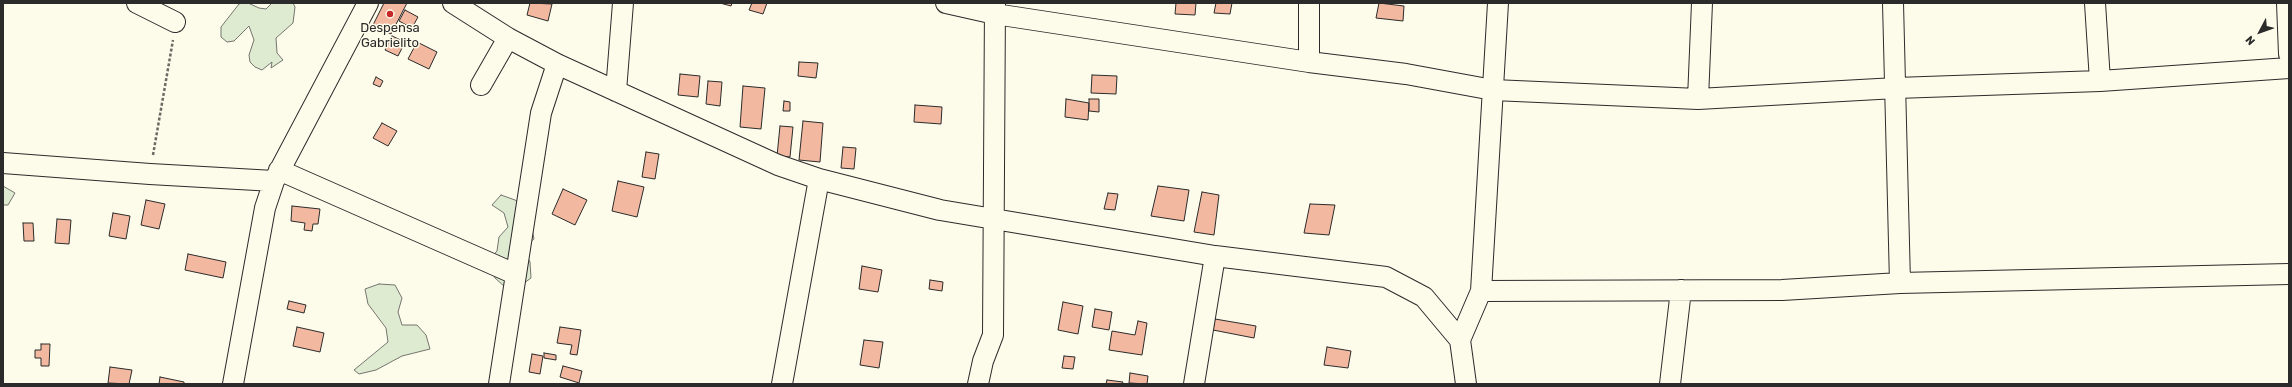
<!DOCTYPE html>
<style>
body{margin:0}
#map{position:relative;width:2292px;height:387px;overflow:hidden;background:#fdfbea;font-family:Rubik,sans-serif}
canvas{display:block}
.frame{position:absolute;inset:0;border:4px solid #2b2b2b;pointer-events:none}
.north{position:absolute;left:2240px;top:12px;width:40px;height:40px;-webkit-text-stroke:3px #fdfbea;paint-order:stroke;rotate:229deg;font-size:11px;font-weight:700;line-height:16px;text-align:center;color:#2b2b2b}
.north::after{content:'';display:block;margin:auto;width:14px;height:18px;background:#2b2b2b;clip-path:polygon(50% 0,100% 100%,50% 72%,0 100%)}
</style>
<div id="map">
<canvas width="2292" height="387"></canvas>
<div class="frame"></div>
<div class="north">N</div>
</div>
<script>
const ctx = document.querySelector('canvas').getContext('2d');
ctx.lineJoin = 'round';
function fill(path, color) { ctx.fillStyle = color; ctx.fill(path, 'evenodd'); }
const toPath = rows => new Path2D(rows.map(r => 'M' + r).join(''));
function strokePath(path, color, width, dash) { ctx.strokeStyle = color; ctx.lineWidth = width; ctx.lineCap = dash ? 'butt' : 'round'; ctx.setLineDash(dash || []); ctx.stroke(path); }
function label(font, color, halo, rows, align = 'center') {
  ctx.font = font + ' Rubik,sans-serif'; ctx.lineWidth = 3; ctx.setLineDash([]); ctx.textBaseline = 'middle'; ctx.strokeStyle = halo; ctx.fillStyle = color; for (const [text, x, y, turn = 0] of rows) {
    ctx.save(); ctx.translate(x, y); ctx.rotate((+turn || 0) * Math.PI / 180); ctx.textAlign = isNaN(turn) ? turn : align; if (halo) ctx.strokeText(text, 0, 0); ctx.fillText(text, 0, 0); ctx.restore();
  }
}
const green = toPath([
 [242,3,248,3,259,8,266,9,272,3,293,3,295,7,293,23,276,38,277,53,283,60,271,68,272,62,262,70,255,67,250,62,249,55,254,40,249,26,234,41,227,42,221,37,221,27,239,4,242,3],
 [3,186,15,193,8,205,3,205,3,186],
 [501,195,515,200,528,208,534,239,523,248,530,262,531,278,520,286,505,287,495,278,488,261,497,251,499,237,508,227,504,213,492,205,501,195],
 [379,284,395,285,402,298,398,312,402,325,417,325,426,335,430,349,402,356,376,370,359,374,354,370,388,342,386,328,368,304,365,289,379,284]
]);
fill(green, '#deebd1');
strokePath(green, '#74746e', 1);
const building = toPath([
 [384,3,407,3,391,34,373,25,384,3],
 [530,3,552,4,548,21,527,15,530,3],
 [720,3,732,3,731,6,720,3],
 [752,3,767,3,763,14,749,10,752,3],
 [1176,3,1196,3,1195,15,1175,14,1176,3],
 [1216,3,1232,3,1230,14,1214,13,1216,3],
 [1379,3,1404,6,1403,21,1376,18,1379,3],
 [405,10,418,17,412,28,399,21,405,10],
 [392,36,405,42,398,56,385,50,392,36],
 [417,42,437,52,429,69,408,59,417,42],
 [799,62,818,63,816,78,798,76,799,62],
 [680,74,700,76,698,97,678,95,680,74],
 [1092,75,1117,76,1116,94,1091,93,1092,75],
 [376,77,383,81,380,87,373,84,376,77],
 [708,81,722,82,720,106,706,104,708,81],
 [743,86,765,88,761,129,740,127,743,86],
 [1066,99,1089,103,1088,120,1065,117,1066,99],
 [1089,99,1099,99,1099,112,1089,111,1089,99],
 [784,101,790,102,790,111,783,111,784,101],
 [915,105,942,107,941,124,914,122,915,105],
 [803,121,823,123,820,162,799,160,803,121],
 [382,123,397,131,388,146,373,138,382,123],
 [780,126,793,127,790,157,777,156,780,126],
 [843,147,856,148,854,169,841,168,843,147],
 [646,152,659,154,655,179,642,177,646,152],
 [618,181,644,187,637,217,612,211,618,181],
 [1158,186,1189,190,1184,221,1151,216,1158,186],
 [563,189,587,200,575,225,552,214,563,189],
 [1202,192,1219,195,1214,235,1194,232,1202,192],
 [1108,193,1118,194,1115,210,1104,209,1108,193],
 [146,200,165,204,159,229,141,225,146,200],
 [1310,204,1335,205,1329,235,1304,233,1310,204],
 [292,206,320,209,318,224,313,224,312,231,304,230,305,223,291,221,292,206],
 [113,213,130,216,126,239,109,236,113,213],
 [57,219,71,220,69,244,55,243,57,219],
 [23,223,33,223,34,241,24,241,23,223],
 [188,254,226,262,223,278,185,270,188,254],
 [862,266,882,270,878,292,859,289,862,266],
 [930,280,943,282,942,291,929,289,930,280],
 [289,301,306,305,304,313,287,309,289,301],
 [1063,302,1083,306,1078,334,1058,330,1063,302],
 [1095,309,1112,312,1109,330,1092,327,1095,309],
 [1215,319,1256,326,1254,338,1213,330,1215,319],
 [1138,321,1147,323,1142,355,1109,350,1112,331,1135,335,1138,321],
 [297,327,324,333,320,352,293,346,297,327],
 [560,327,581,330,577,355,570,354,572,345,557,343,560,327],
 [864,340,883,342,879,368,860,365,864,340],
 [41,344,50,344,49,366,41,366,41,358,35,358,35,350,41,350,41,344],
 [1327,347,1351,351,1348,368,1324,365,1327,347],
 [544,353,556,355,556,360,544,358,544,353],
 [532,354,543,356,540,374,529,372,532,354],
 [1064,356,1075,357,1073,369,1062,368,1064,356],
 [563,366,582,371,579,383,560,377,563,366],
 [110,367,132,370,129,384,108,383,110,367],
 [1130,373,1148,376,1147,384,1129,383,1130,373],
 [160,377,184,382,184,384,159,384,160,377],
 [1107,380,1123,382,1122,384,1106,384,1107,380]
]);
fill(building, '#f2b8a0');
strokePath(building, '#2b2b2b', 1);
const minor = toPath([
 [137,3,175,22],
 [453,3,508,38,557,64,778,165,819,179,940,210,1215,256,1386,277,1424,297,1460,340,1466,384],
 [946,3,995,14,1309,62,1406,74,1493,90,1698,99,1896,88,2100,81,2289,68],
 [1309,3,1309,62],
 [1893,3,1900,283],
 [2095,3,2100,81],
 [2287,3,2289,54],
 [481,85,508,38],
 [616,91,623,3],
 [1698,99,1702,3],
 [3,163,150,174,274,181],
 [279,170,515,274],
 [1481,291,1498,3],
 [1460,340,1481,291,1782,290,1900,283,2289,274],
 [233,384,265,208,274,181,368,3],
 [499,384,541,113,557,64],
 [782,384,819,179],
 [978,384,983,361,993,335,995,3],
 [1194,384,1215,256],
 [1670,384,1681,290]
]);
strokePath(minor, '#2b2b2b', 22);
strokePath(toPath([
 [153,155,173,40]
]), '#6a6964', 2.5, [3, 2]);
strokePath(minor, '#fdfbea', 20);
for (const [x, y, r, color] of [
 [390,14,4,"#c62828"]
]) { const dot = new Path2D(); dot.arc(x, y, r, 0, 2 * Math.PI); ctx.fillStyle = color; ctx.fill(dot); strokePath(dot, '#fdfbea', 1.5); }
label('13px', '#2b2b2b', '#fdfbea', [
 ["Despensa",390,28],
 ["Gabrielito",390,43]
]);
</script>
